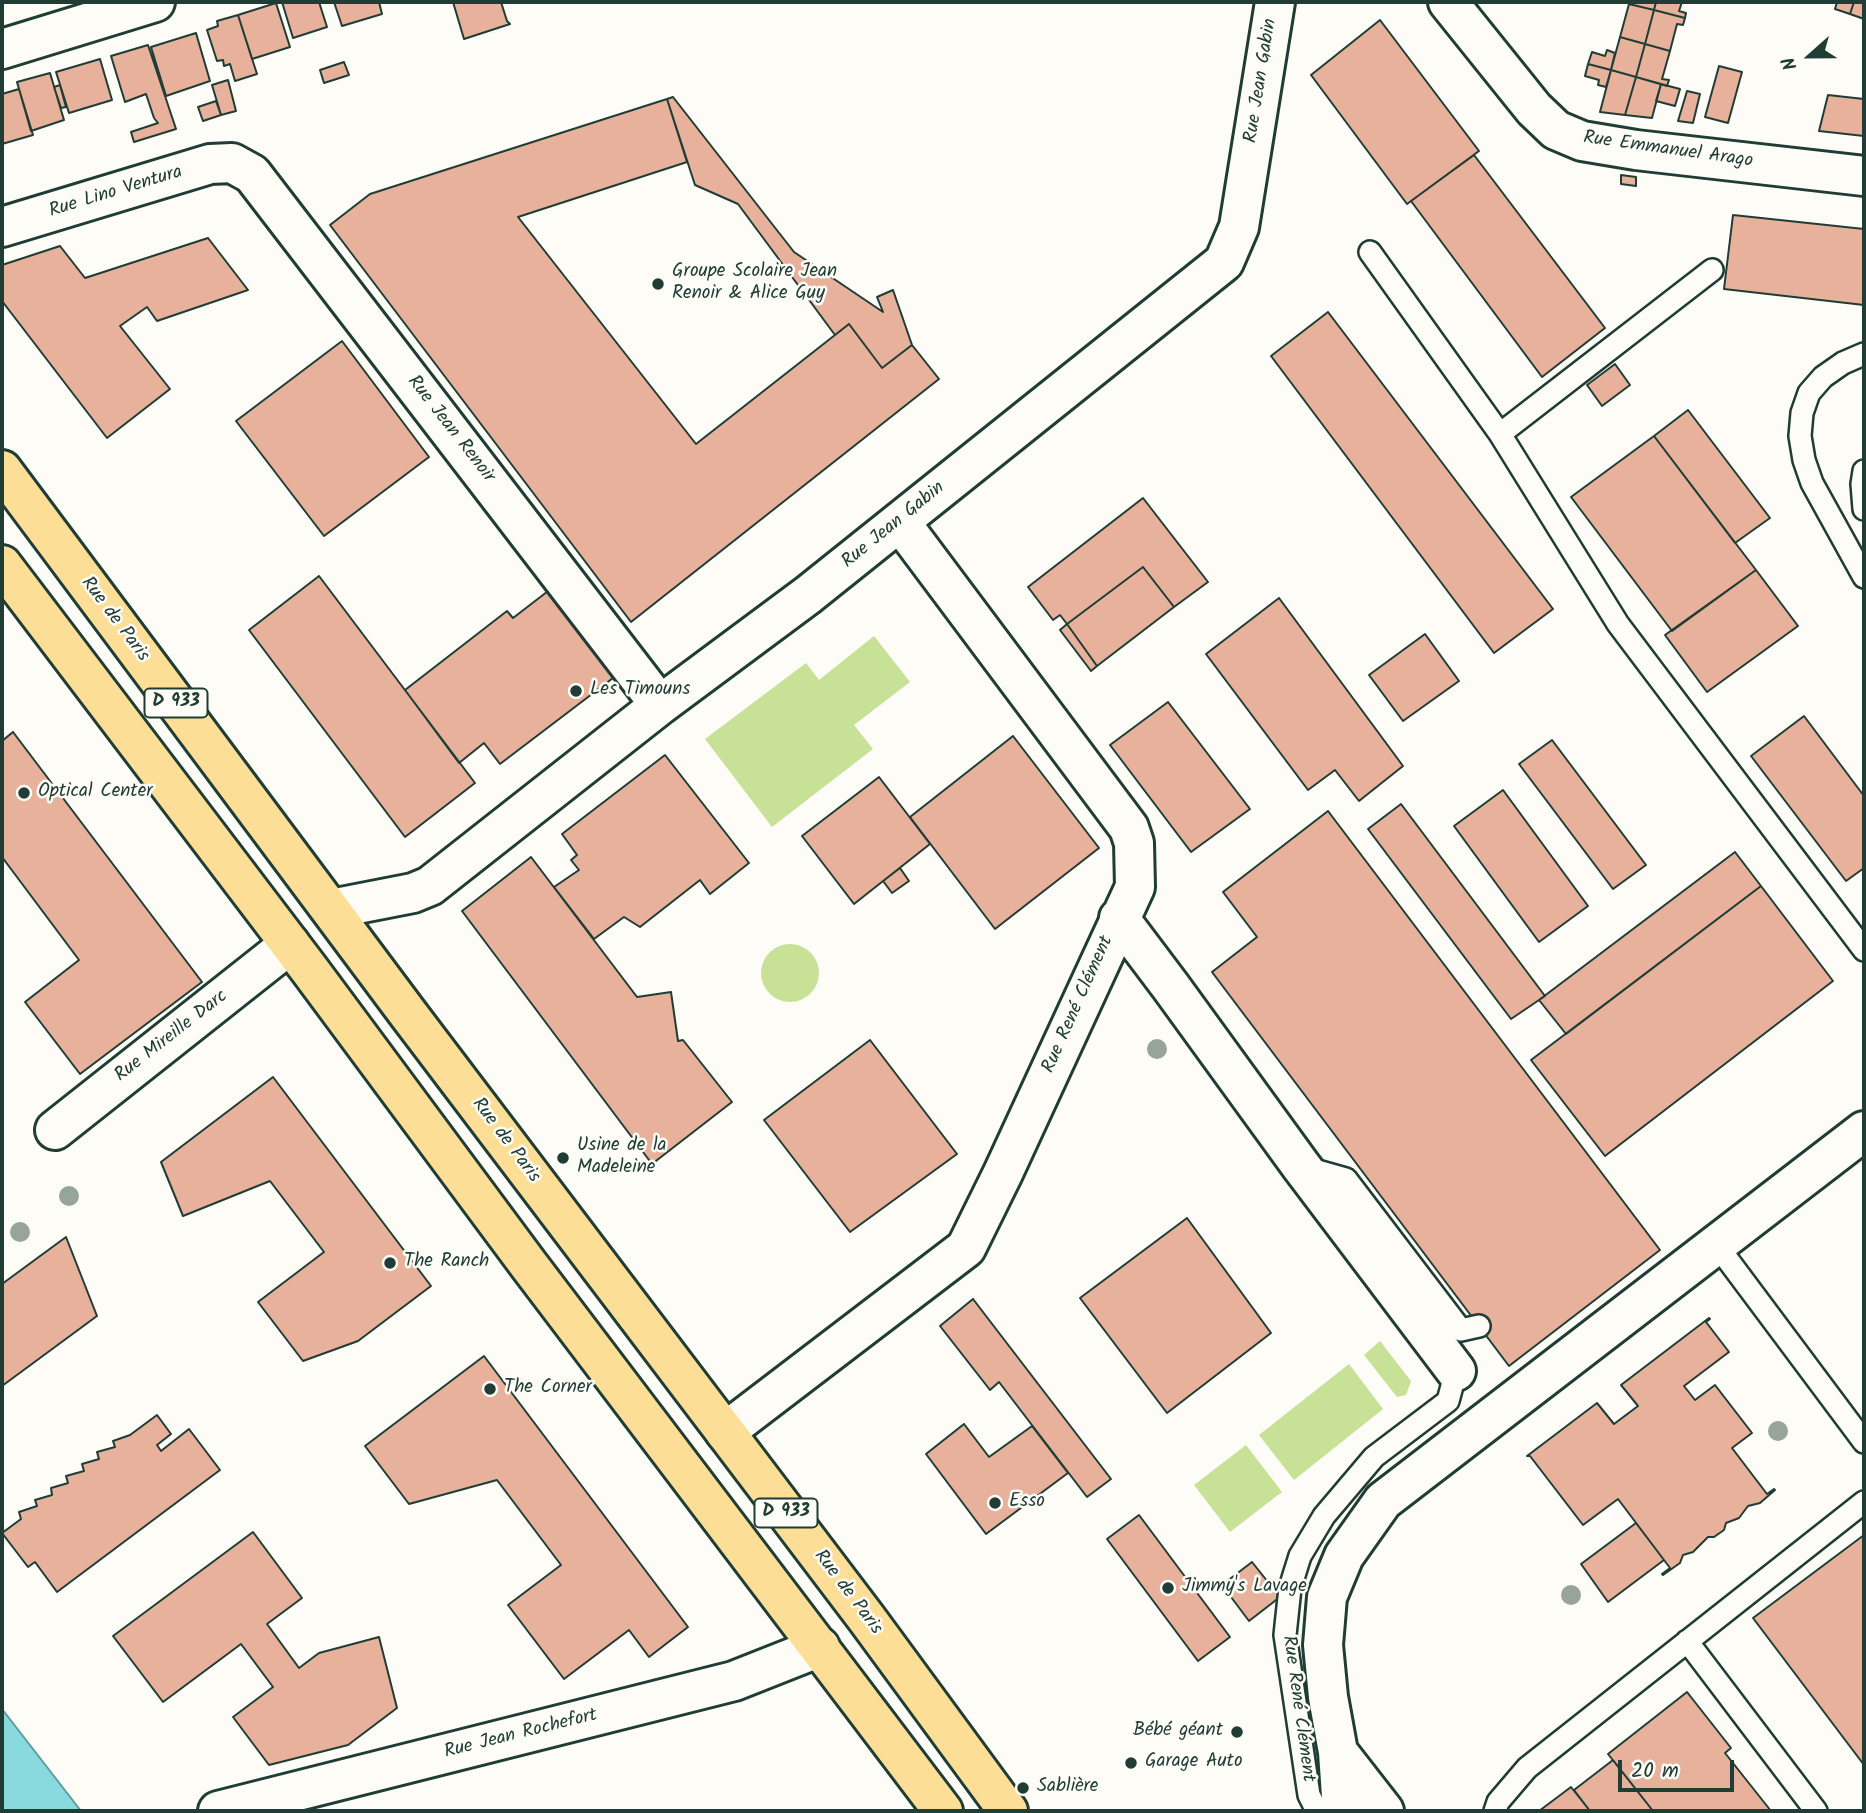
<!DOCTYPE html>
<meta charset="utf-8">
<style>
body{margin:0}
#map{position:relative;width:1866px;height:1813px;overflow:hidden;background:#fdfcf7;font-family:Kalam,sans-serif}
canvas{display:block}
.frame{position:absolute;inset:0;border:4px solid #1f3d34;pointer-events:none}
.north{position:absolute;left:1775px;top:21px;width:70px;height:70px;-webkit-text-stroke:5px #fdfcf7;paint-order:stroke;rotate:249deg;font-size:19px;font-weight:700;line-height:28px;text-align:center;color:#1f3d34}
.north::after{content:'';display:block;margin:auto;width:24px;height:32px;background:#1f3d34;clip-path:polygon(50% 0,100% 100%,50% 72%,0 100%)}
.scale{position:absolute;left:1618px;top:1760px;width:116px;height:32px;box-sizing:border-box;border:4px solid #1f3d34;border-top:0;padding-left:9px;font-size:21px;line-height:24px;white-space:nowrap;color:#1f3d34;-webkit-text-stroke:5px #fdfcf7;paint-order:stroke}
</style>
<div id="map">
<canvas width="1866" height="1813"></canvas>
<div class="frame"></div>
<div class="north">N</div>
<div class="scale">20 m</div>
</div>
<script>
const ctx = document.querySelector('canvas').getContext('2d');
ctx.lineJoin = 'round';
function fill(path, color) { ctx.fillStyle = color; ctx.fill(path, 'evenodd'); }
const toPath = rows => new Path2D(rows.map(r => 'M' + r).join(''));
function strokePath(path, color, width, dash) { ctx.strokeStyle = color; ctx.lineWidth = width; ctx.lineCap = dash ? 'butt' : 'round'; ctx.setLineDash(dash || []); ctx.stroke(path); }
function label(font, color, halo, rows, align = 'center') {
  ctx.font = font + ' Kalam,sans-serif'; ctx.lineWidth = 5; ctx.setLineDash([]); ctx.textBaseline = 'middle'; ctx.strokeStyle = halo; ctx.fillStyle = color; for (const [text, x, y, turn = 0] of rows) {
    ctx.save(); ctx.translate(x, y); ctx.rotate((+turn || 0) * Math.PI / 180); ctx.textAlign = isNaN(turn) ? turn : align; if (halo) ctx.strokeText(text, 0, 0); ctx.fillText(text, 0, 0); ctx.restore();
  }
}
fill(toPath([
 [874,636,910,682,854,725,873,749,772,827,705,739,806,663,819,680],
 '761 973a29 29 0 1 1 58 0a29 29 0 1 1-58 0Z',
 [1380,1341,1411,1381,1406,1395,1397,1397,1364,1355],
 [1349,1364,1383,1409,1294,1480,1259,1435],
 [1246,1445,1282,1492,1230,1532,1194,1485]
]), '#c7e197');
const water = toPath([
 [2,1709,81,1811,2,1811,2,1709]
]);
fill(water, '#89dadf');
strokePath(water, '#5f9b9b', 2);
const building = toPath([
 [282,2,319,2,327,27,293,38,282,2],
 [334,2,379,2,382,14,342,26,334,2],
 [453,2,501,2,507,21,510,24,464,39,453,2],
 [1629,2,1656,2,1654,10,1629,4,1629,2],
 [1656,2,1682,2,1679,11,1686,13,1685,18,1654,10,1656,2],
 [1837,2,1854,2,1850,14,1835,9,1837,2],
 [1854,2,1864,2,1864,19,1850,14,1854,2],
 [276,3,290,47,252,59,238,15,276,3],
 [1629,4,1654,10,1645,44,1620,37,1629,4],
 [1654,10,1685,18,1683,25,1677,24,1670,51,1645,44,1654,10],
 [238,15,257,74,235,81,230,64,224,66,223,60,217,61,207,30,218,26,217,21,238,15],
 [1380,20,1479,151,1407,204,1311,75,1380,20],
 [196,33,210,81,166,96,151,47,196,33],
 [1620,37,1645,44,1636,77,1611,70,1620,37],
 [1645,44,1670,51,1662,79,1669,80,1667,86,1636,77,1645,44],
 [148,45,176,129,134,142,131,132,158,123,154,118,146,94,125,102,111,56,148,45],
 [1607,50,1615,53,1611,70,1588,64,1592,52,1605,56,1607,50],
 [100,59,112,100,69,113,56,72,100,59],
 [344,62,349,75,324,83,320,70,344,62],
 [1588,64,1611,70,1606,87,1598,85,1599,80,1585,76,1588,64],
 [1719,66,1742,72,1728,123,1705,117,1719,66],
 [1611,70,1636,77,1625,115,1600,112,1611,70],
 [50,73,64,120,31,131,17,82,50,73],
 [1636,77,1661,84,1652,118,1625,115,1636,77],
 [228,80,236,111,221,115,212,85,228,80],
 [1661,84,1680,89,1675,106,1656,101,1661,84],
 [60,85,66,107,61,108,54,87,60,85],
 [19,89,33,135,2,144,2,94,19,89],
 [1687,91,1700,94,1693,123,1678,121,1687,91],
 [1828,95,1864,99,1864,136,1819,131,1828,95],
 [673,97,794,252,883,312,877,297,893,290,912,345,882,368,849,324,835,335,738,204,695,185,667,99,673,97],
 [667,99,687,162,518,217,696,444,849,324,882,368,912,345,939,379,631,622,330,225,370,194,667,99],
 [216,101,221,115,203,121,198,107,216,101],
 [1474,155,1605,328,1542,377,1411,201,1474,155],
 [1621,175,1636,177,1636,186,1621,184,1621,175],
 [1733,215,1864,229,1864,305,1724,289,1733,215],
 [208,238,248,290,157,321,147,307,120,326,170,389,107,438,2,301,2,265,60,246,85,278,208,238],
 [1328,312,1553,609,1494,653,1271,356,1328,312],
 [342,341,429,457,324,536,236,421,342,341],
 [1615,364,1630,385,1602,406,1587,385,1615,364],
 [1688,410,1770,518,1735,543,1654,436,1688,410],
 [1654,436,1756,570,1672,631,1571,497,1654,436],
 [1143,498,1208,582,1174,607,1143,567,1067,624,1060,615,1053,620,1028,587,1143,498],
 [1143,567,1174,607,1097,666,1067,624,1143,567],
 [1756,570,1798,626,1707,692,1665,635,1756,570],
 [319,576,475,783,405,837,249,630,319,576],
 [552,588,617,675,500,764,484,743,459,763,405,690,507,611,513,618,552,588],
 [1279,598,1403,766,1359,801,1335,770,1308,790,1206,654,1279,598],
 [1067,624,1097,666,1091,671,1060,630,1067,624],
 [1425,634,1459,681,1403,721,1369,675,1425,634],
 [1168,702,1250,809,1191,852,1110,745,1168,702],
 [1804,716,1864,796,1864,868,1846,881,1751,756,1804,716],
 [13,732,202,982,80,1074,25,1002,79,960,2,857,2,741,13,732],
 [1013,736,1099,848,995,929,910,817,1013,736],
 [1552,740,1646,865,1613,889,1519,764,1552,740],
 [665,755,749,863,710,894,700,880,640,927,624,917,594,939,554,887,579,870,571,860,577,855,562,834,665,755],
 [879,777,930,844,854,904,802,836,879,777],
 [1503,790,1588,906,1539,942,1454,826,1503,790],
 [1401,804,1545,996,1511,1019,1368,829,1401,804],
 [1328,811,1660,1250,1509,1366,1212,972,1257,937,1223,892,1328,811],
 [1735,852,1761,886,1566,1034,1539,1000,1735,852],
 [531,857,637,997,671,992,678,1041,683,1040,732,1102,652,1164,462,911,531,857],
 [900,868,909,881,892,893,883,881,900,868],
 [1761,886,1833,981,1605,1156,1531,1060,1761,886],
 [870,1040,957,1154,850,1232,764,1120,870,1040],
 [273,1077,431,1286,358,1341,303,1361,258,1302,324,1252,270,1181,183,1216,161,1162,273,1077],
 [1187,1218,1271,1333,1167,1413,1080,1298,1187,1218],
 [66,1237,97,1316,2,1386,2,1284,66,1237],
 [973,1299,1111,1479,1087,1497,999,1382,990,1390,940,1326,973,1299],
 [1709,1318,1710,1319,1706,1322,1729,1352,1684,1386,1695,1400,1715,1385,1752,1433,1732,1448,1767,1494,1774,1489,1775,1490,1760,1503,1748,1506,1739,1518,1726,1523,1724,1530,1714,1537,1708,1537,1693,1552,1683,1555,1680,1563,1663,1575,1662,1574,1670,1568,1618,1499,1583,1525,1530,1456,1527,1456,1597,1403,1614,1424,1638,1406,1621,1385,1709,1318],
 [484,1356,688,1627,649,1657,629,1630,564,1679,508,1605,561,1565,497,1480,409,1504,365,1446,484,1356],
 [157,1415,171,1434,157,1445,161,1451,189,1429,220,1470,57,1592,35,1562,28,1567,2,1533,21,1519,19,1512,37,1506,35,1500,52,1495,51,1488,68,1483,66,1476,84,1471,82,1464,99,1459,97,1452,115,1447,113,1441,130,1435,157,1415],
 [964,1424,989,1457,1032,1426,1068,1473,986,1534,926,1454,964,1424],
 [1139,1515,1230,1637,1198,1661,1107,1539,1139,1515],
 [1636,1523,1664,1560,1608,1602,1581,1564,1636,1523],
 [253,1532,302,1598,267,1624,299,1668,319,1653,379,1637,397,1708,348,1745,269,1765,233,1717,273,1687,241,1644,163,1702,113,1636,253,1532],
 [1864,1535,1864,1765,1753,1618,1864,1535],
 [1252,1562,1280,1597,1249,1621,1222,1585,1252,1562],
 [1687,1692,1731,1748,1725,1753,1771,1811,1653,1811,1608,1754,1687,1692],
 [1613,1760,1653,1811,1590,1811,1574,1790,1613,1760],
 [1571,1787,1590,1811,1539,1811,1571,1787]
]);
fill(building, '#e7b19c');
strokePath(building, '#1f3d34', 2);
const lane = toPath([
 [1370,252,1500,434,1618,624,1864,950],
 [1864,354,1843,363,1823,377,1809,393,1802,413,1800,436,1804,460,1812,483,1864,577],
 [1500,434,1712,270],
 [1864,471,1862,484,1864,509],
 [1307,1168,1346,1179,1461,1330,1479,1326],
 [1716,1244,1864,1442],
 [1687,1641,1816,1811],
 [1317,1811,1309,1795,1285,1635,1290,1588,1300,1556,1324,1516,1374,1457,1448,1401,1456,1371],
 [1495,1811,1498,1802,1527,1768,1864,1502]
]);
const street = toPath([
 [1448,2,1534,109,1556,130,1582,141,1636,150,1864,176],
 [2,49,155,2],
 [2,227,210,164,232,163,252,174,660,705],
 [331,909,413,893,430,886,660,705,808,595,1224,262,1239,227,1275,2],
 [1119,918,1171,987,1301,1166,1456,1371],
 [55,1130,290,944],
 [725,1432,966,1248,1003,1173,1135,887,1134,843,1129,828,900,522],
 [1338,1752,1384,1811],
 [218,1811,734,1681,820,1647],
 [1342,1811,1338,1752,1328,1697,1323,1645,1327,1597,1344,1556,1383,1501,1864,1131]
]);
const primary = toPath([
 [2,470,409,1015,867,1619,1008,1811],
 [2,565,309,969,528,1264,943,1811]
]);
strokePath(lane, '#1f3d34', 26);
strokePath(street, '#1f3d34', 44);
strokePath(primary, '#1f3d34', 44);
strokePath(lane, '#fdfcf7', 21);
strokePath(street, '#fdfcf7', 38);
strokePath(primary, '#fdde96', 38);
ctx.fillStyle = '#96a597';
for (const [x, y] of [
 [1157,1049],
 [69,1196],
 [20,1232],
 [1778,1431],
 [1571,1595]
]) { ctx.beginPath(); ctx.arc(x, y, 10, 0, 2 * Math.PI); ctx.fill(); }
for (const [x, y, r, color] of [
 [658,284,7,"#1f3d34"],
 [576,691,7,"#1f3d34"],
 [24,793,7,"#1f3d34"],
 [563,1158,7,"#1f3d34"],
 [390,1263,7,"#1f3d34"],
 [490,1389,7,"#1f3d34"],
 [995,1503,7,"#1f3d34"],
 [1168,1588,7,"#1f3d34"],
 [1237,1732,7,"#1f3d34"],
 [1131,1763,7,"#1f3d34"],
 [1023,1788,7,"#1f3d34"]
]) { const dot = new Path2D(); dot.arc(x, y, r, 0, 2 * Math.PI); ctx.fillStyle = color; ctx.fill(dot); strokePath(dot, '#fdfcf7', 2.5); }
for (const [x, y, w] of [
 [176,703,63],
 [786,1513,63]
]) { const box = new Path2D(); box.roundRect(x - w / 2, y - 14.5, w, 29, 5); ctx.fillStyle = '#fdfcf7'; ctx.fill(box); strokePath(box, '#1f3d34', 2); }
label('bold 18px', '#1f3d34', null, [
 ["D 933",176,703],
 ["D 933",786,1513]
]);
label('19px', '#1f3d34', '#fdfcf7', [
 ["Rue Jean Gabin",1262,81,-81],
 ["Rue Emmanuel Arago",1668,151,8],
 ["Rue Lino Ventura",116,193,-17],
 ["Rue Jean Renoir",450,430,52],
 ["Rue Jean Gabin",894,526,-39],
 ["Rue de Paris",114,620,53],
 ["Rue René Clément",1079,1005,-66],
 ["Rue Mireille Darc",172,1037,-38],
 ["Rue de Paris",505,1141,53],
 ["Rue de Paris",847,1593,53],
 ["Rue René Clément",1297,1709,82],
 ["Rue Jean Rochefort",521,1735,-14]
]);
label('19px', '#1f3d34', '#fdfcf7', [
 ["Groupe Scolaire Jean",672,273],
 ["Renoir & Alice Guy",672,295],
 ["Les Timouns",590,691],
 ["Optical Center",38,793],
 ["Usine de la",577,1147],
 ["Madeleine",577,1169],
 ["The Ranch",404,1263],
 ["The Corner",504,1389],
 ["Esso",1009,1503],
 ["Jimmy's Lavage",1182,1588],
 ["Bébé géant",1223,1732,"right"],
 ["Garage Auto",1145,1763],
 ["Sablière",1037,1788]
], 'left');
</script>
